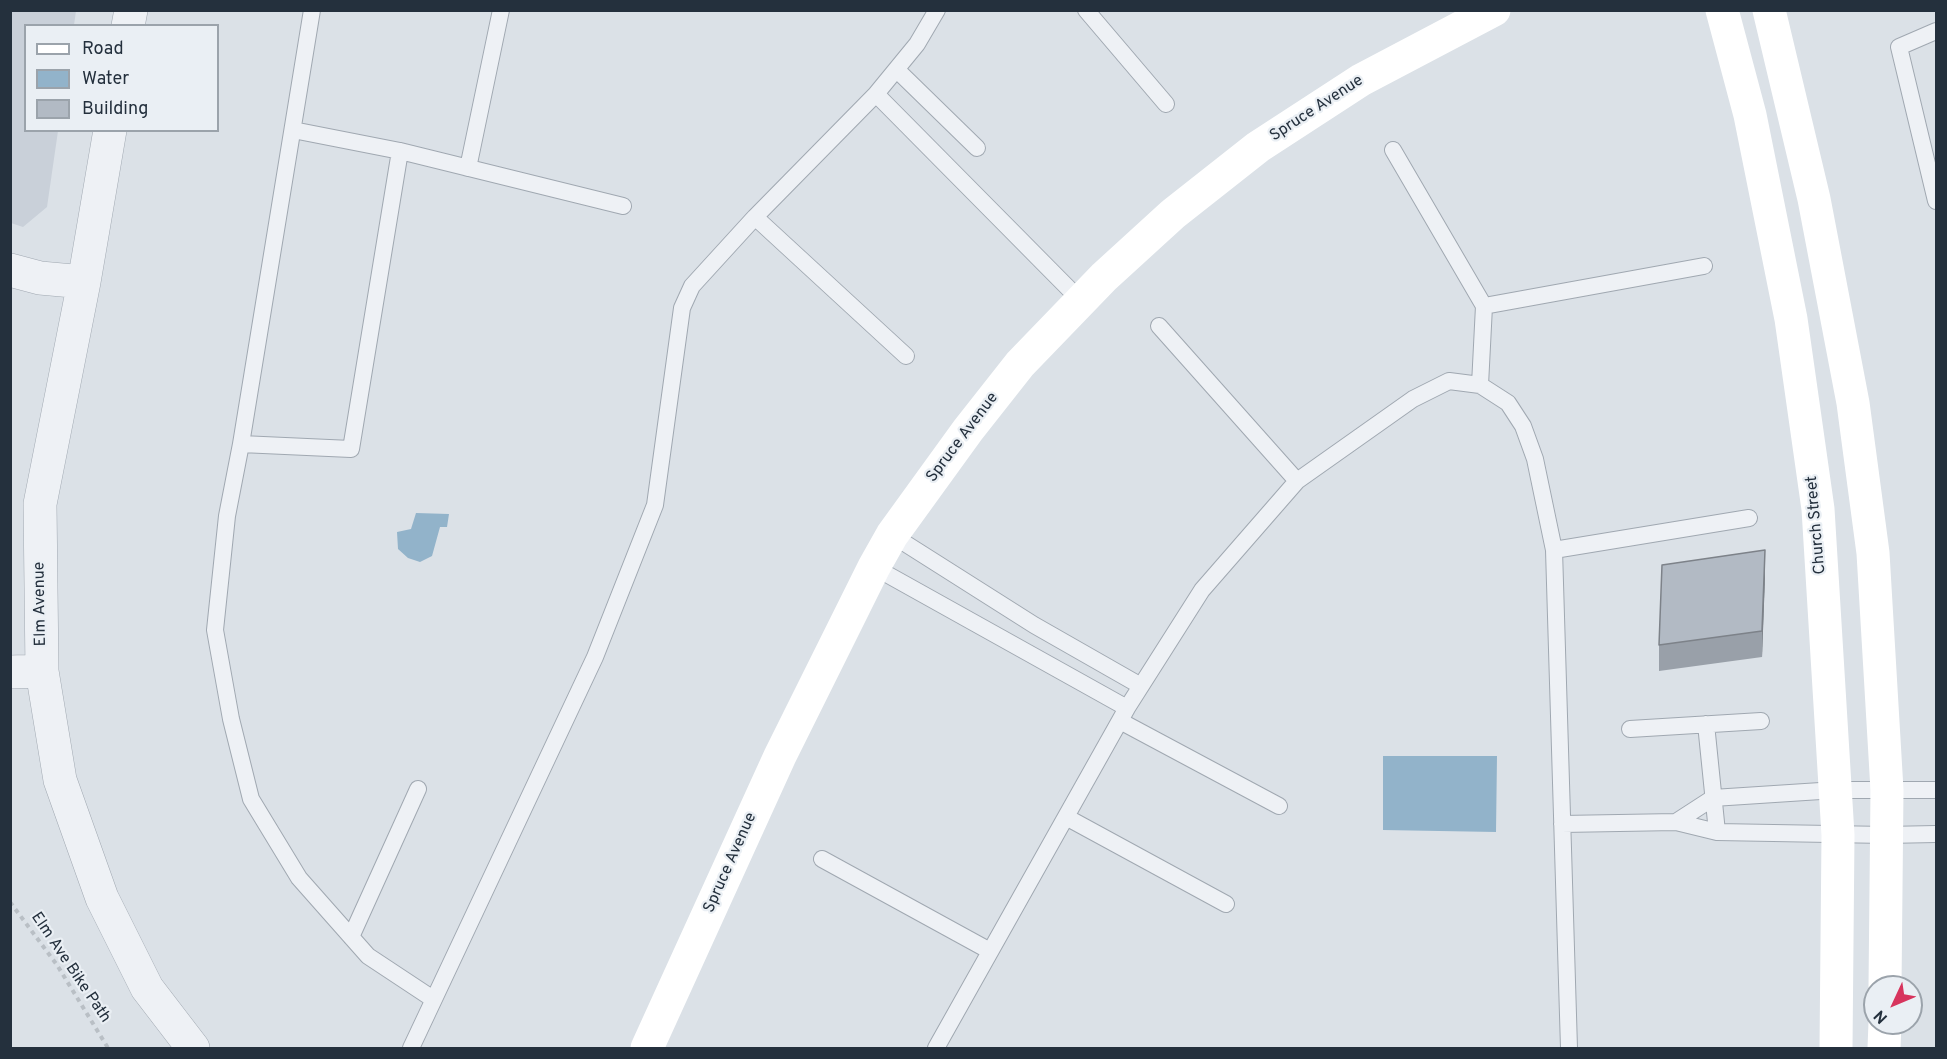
<!DOCTYPE html>
<style>
body{margin:0}
#map{position:relative;width:1947px;height:1059px;overflow:hidden;background:#dbe1e7;font-family:Overpass,sans-serif}
canvas{display:block}
.frame{position:absolute;inset:0;border:12px solid #24303d;pointer-events:none}
.legend{position:absolute;left:24px;top:24px;width:195px;height:108px;box-sizing:border-box;background:#eaeff4;border:2px solid #9ba3ab;margin:0;padding:8px 10px;list-style:none;font-size:18px;color:#24303d}
.legend li{display:flex;align-items:center;gap:12px;height:30px}
.legend b{width:30px;border:2px solid #9ba3ab}
.north{position:absolute;left:1863px;top:975px;width:60px;height:60px;box-sizing:border-box;background:#eaeff4;border:2px solid #9ba3ab;border-radius:50%;rotate:226deg;font-size:16px;font-weight:700;line-height:24px;text-align:center;color:#24303d}
.north::after{content:'';display:block;margin:auto;width:21px;height:27px;background:#d7345d;clip-path:polygon(50% 0,100% 100%,50% 72%,0 100%)}
</style>
<div id="map">
<canvas width="1947" height="1059"></canvas>
<div class="frame"></div>
<ul class="legend">
<li><b style="height:8px;background:#fff"></b>Road</li>
<li><b style="height:16px;background:#92b3ca"></b>Water</li>
<li><b style="height:16px;background:#b2bac4"></b>Building</li>
</ul>
<div class="north">N</div>
</div>
<script>
const ctx = document.querySelector('canvas').getContext('2d');
ctx.lineJoin = 'round';
function fill(path, color) { ctx.fillStyle = color; ctx.fill(path, 'evenodd'); }
const toPath = rows => new Path2D(rows.map(r => 'M' + r).join(''));
function strokePath(path, color, width, dash) { ctx.strokeStyle = color; ctx.lineWidth = width; ctx.lineCap = dash ? 'butt' : 'round'; ctx.setLineDash(dash || []); ctx.stroke(path); }
function label(font, color, halo, rows, align = 'center') {
  ctx.font = font + ' Overpass,sans-serif'; ctx.lineWidth = 4.5; ctx.setLineDash([]); ctx.textBaseline = 'middle'; ctx.strokeStyle = halo; ctx.fillStyle = color; for (const [text, x, y, turn = 0] of rows) {
    ctx.save(); ctx.translate(x, y); ctx.rotate((+turn || 0) * Math.PI / 180); ctx.textAlign = isNaN(turn) ? turn : align; if (halo) ctx.strokeText(text, 0, 0); ctx.fillText(text, 0, 0); ctx.restore();
  }
}
fill(toPath([
 [10,11,76,11,74,25,26,26,26,130,58,131,47,207,23,227,11,223]
]), '#c9d0d9');
fill(toPath([
 [416,513,449,514,447,527,440,527,432,556,420,562,408,558,398,549,397,532,411,529],
 [1383,756,1497,756,1496,832,1383,830]
]), '#92b3ca');
const lane = toPath([
 [312,10,241,444,227,516,215,630,231,719,251,799,299,878,368,956,433,999],
 [1086,10,1166,104],
 [1936,31,1899,47,1936,201],
 [897,70,977,148],
 [876,94,1081,301],
 [293,130,400,151,623,206],
 [1393,150,1484,306,1480,385],
 [468,168,501,10],
 [755,217,906,356],
 [1484,306,1704,266],
 [1159,326,1297,481],
 [241,444,351,449,400,151],
 [892,535,1034,625,1141,686],
 [1554,550,1749,518],
 [874,567,1127,708],
 [1120,721,1279,806],
 [1706,724,1717,832],
 [1630,729,1761,721],
 [1066,817,1226,904],
 [1676,822,1713,798,1836,790,1936,790],
 [1562,824,1676,822,1717,832,1886,835,1936,834],
 [822,859,990,951],
 [351,937,418,789],
 [411,1048,595,657,655,505,682,308,692,286,755,217,876,94,917,44,937,10],
 [936,1048,1127,708,1202,590,1297,481,1413,399,1449,381,1480,385,1508,403,1523,426,1535,459,1554,550,1569,1048]
]);
const street = toPath([
 [128,26,131,10],
 [110,130,84,282,40,504,42,671,60,780,102,898,147,988,193,1048],
 [10,270,40,278,84,282],
 [10,672,42,671]
]);
strokePath(lane, '#a0a8b1', 18);
strokePath(street, '#a0a8b1', 34);
strokePath(toPath([
 [10,902,57,965,108,1048]
]), '#b9bfc5', 4, [4.5, 4.5]);
strokePath(lane, '#eef1f5', 16);
strokePath(street, '#eef1f5', 33);
strokePath(toPath([
 [1722,10,1750,115,1791,319,1818,509,1838,835,1836,1048],
 [1769,10,1814,199,1853,403,1873,553,1887,790,1885,987],
 [647,1048,780,756,874,567,892,535,968,430,1020,364,1104,277,1173,214,1258,147,1361,80,1494,10],
 [1884,1048,1885,1023]
]), '#fff', 33);
fill(toPath([
 [1765,576,1762,657,1659,671,1659,645]
]), '#99a0a9');
fill(toPath([
 [1765,550,1765,576,1762,657,1762,631]
]), '#7d8289');
const building = toPath([
 [1765,550,1762,631,1659,645,1662,565,1765,550]
]);
fill(building, '#b2bac4');
strokePath(building, '#7d8289', 1.5);
label('16px', '#24303d', '#eaeff4', [
 ["Spruce Avenue",1317,109,-33],
 ["Spruce Avenue",963,438,-53],
 ["Church Street",1817,525,-95],
 ["Elm Avenue",41,604,-91],
 ["Spruce Avenue",731,863,-66],
 ["Elm Ave Bike Path",70,968,56]
]);
</script>
